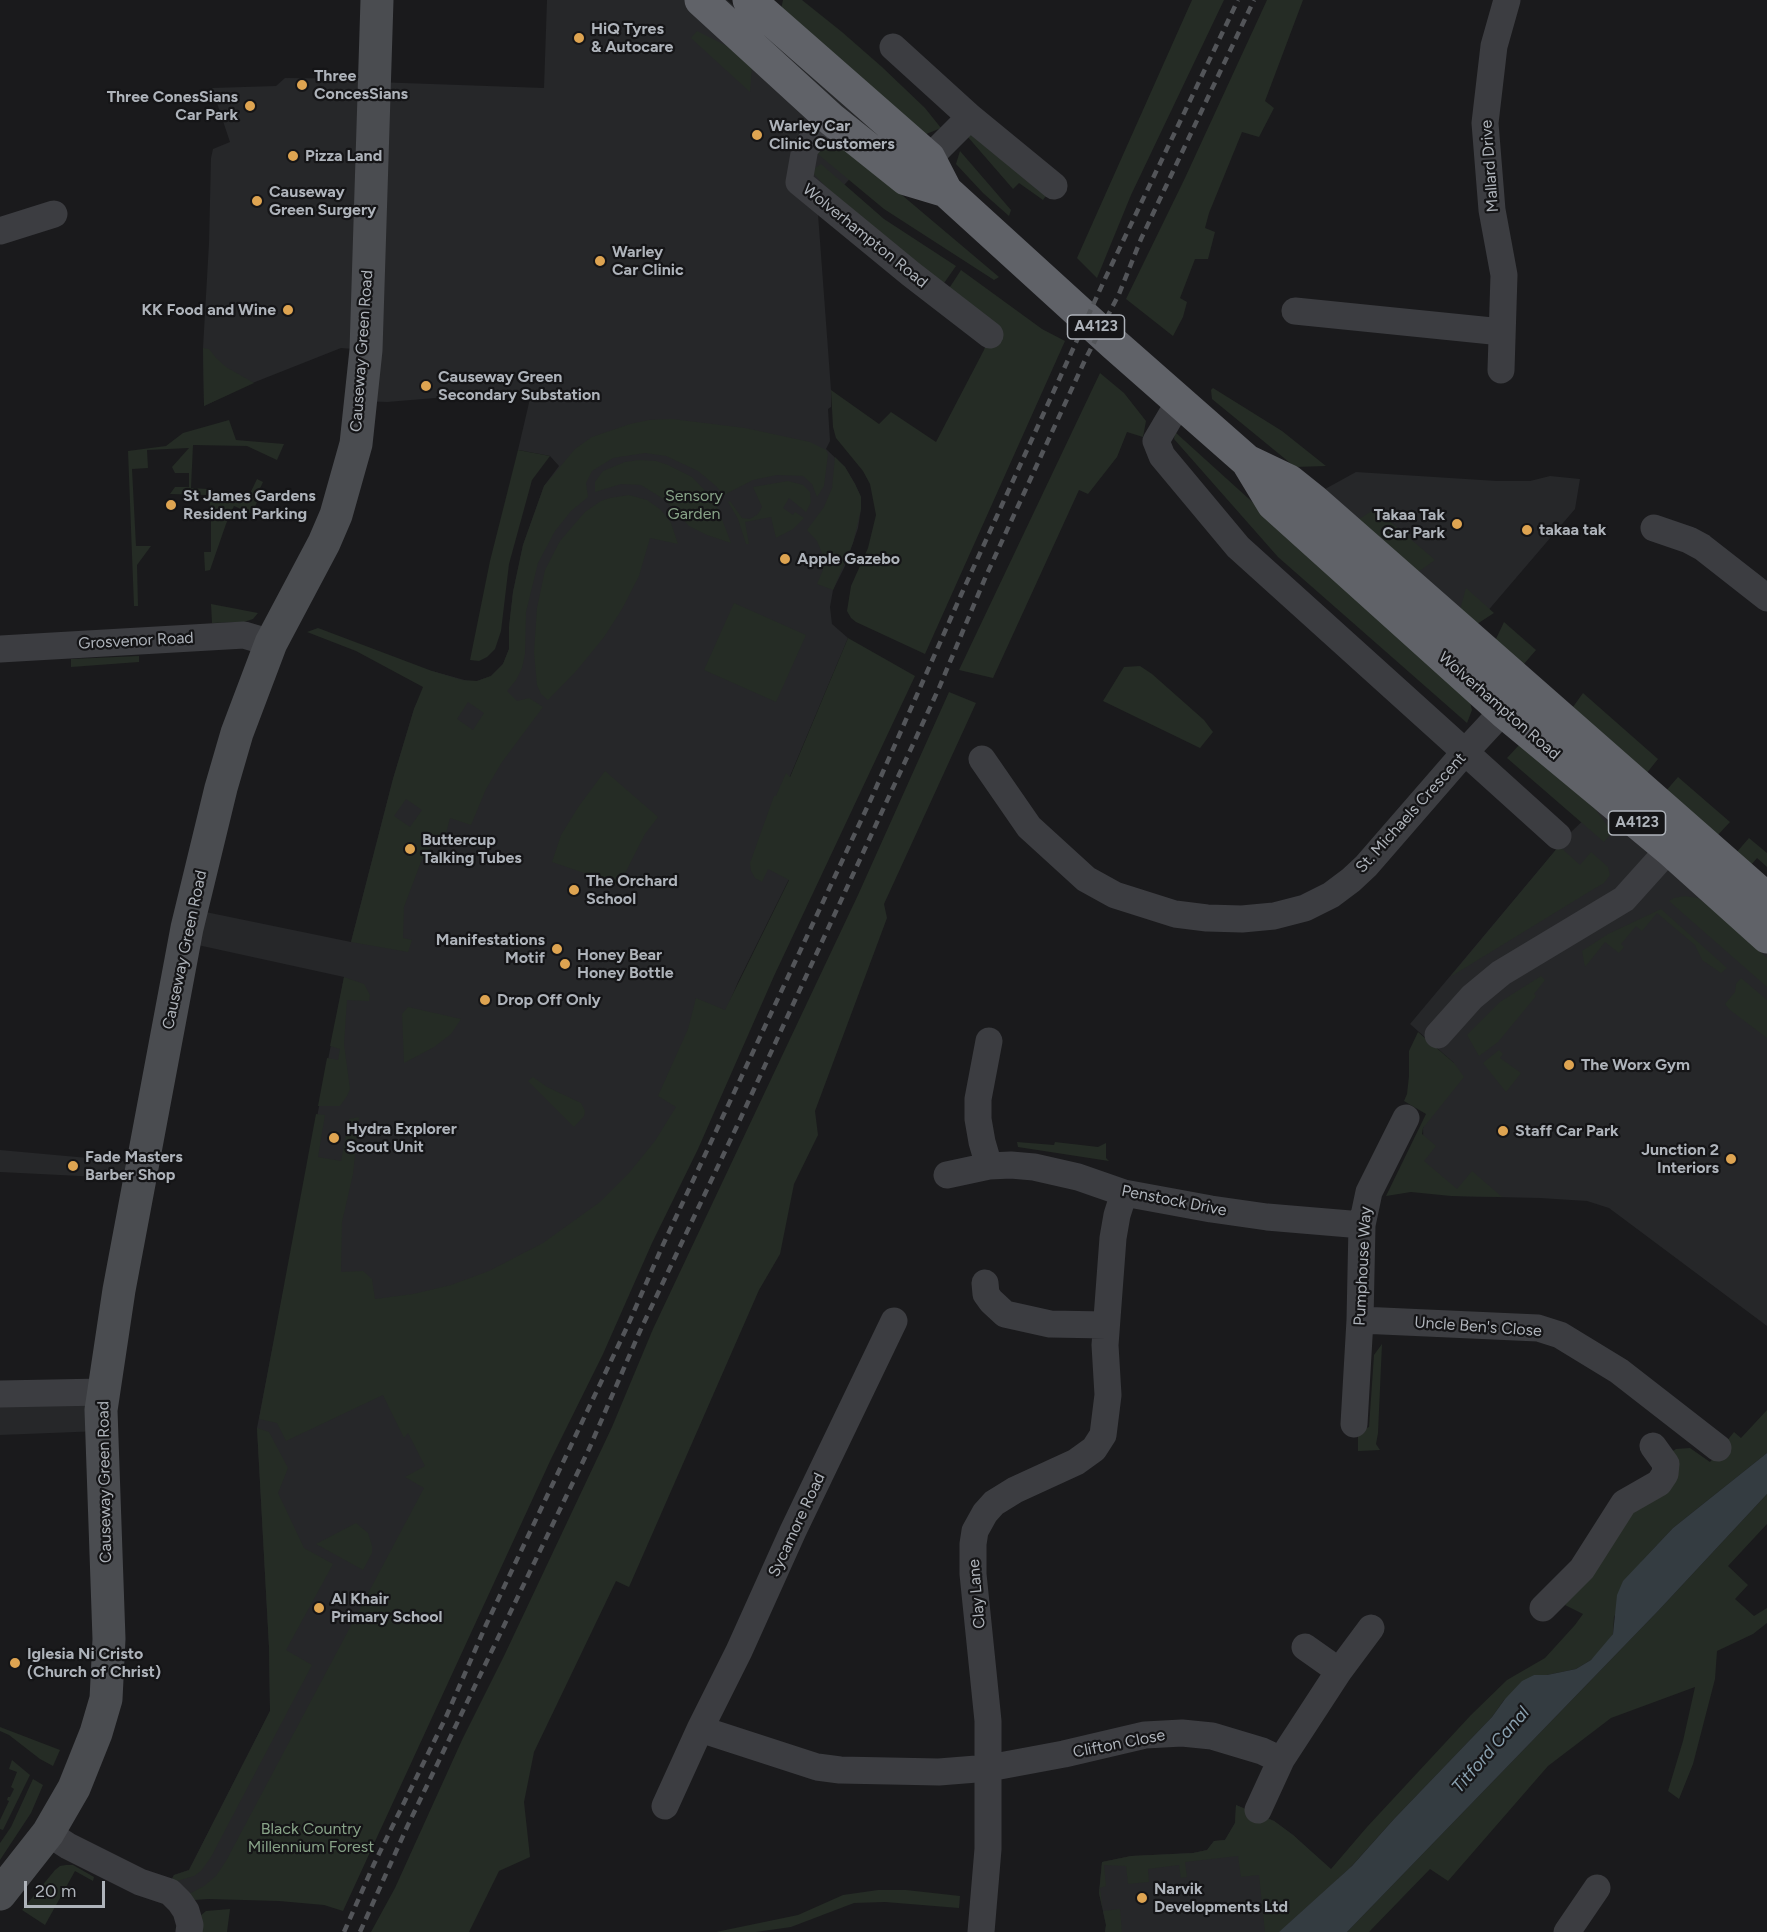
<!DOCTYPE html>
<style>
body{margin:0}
#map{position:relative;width:1767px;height:1932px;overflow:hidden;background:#1a1a1c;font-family:Figtree,sans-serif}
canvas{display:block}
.scale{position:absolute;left:24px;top:1881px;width:81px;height:27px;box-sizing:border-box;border:3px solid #aeb3ba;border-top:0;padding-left:8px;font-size:18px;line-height:21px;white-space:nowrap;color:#aeb3ba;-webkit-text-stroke:4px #151517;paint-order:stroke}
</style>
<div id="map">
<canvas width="1767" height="1932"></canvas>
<div class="scale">20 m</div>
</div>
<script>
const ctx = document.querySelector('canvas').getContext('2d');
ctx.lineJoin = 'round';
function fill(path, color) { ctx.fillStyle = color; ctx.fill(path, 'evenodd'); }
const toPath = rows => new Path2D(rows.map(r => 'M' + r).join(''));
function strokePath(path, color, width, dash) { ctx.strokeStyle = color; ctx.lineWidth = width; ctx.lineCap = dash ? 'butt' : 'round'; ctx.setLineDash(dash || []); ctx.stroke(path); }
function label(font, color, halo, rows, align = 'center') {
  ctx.font = font + ' Figtree,sans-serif'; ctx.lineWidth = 4.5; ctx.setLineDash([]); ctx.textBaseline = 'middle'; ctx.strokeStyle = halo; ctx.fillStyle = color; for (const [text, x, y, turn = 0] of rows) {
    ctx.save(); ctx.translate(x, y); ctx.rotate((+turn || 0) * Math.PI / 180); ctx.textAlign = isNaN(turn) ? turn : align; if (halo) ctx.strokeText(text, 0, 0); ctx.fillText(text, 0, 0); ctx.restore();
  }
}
fill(toPath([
 [547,0,727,0,792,53,884,137,864,163,818,214,831,390,831,407,828,409,830,441,826,449,845,467,855,484,861,497,861,509,858,528,845,566,833,590,830,607,832,624,848,638,759,850,796,865,738,982,701,1070,216,1891,190,1894,165,1891,174,1875,189,1870,270,1711,269,1647,257,1428,344,977,184,942,191,909,351,942,393,779,414,709,432,671,468,681,477,681,491,676,503,664,509,649,509,627,513,592,523,545,544,486,559,466,550,456,518,450,532,390,387,402,361,401,365,350,341,348,250,384,204,406,203,348,209,243,211,158,213,149,230,142,212,88,276,86,285,78,375,79,375,82,544,88],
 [1356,472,1497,481,1530,481,1550,476,1580,479,1575,509,1569,516,1456,648,1296,505],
 [1616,789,1767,920,1767,1326,1609,1208,1587,1201,1540,1198,1451,1196,1424,1170,1423,1128,1454,1063,1410,1024,1570,833],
 [0,1150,121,1161,143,1162,140,1179,0,1172],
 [103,1392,101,1431,0,1435,0,1394],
 [1236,1805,1274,1821,1293,1835,1331,1870,1353,1898,1316,1932,1105,1932,1106,1925,1099,1893,1102,1862,1131,1856,1193,1853,1207,1850,1214,1841,1225,1840,1235,1823]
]), '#262729');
fill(toPath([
 [783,0,802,0,842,32,882,67,925,108,941,128,924,135,781,9],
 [1192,0,1224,0,1131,195,1097,278,1077,258],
 [1267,0,1303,0,1265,101,1274,108,1259,137,1242,132,1209,213,1205,228,1215,232,1208,259,1195,259,1180,298,1187,302,1183,317,1173,336,1126,299,1185,178],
 [697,31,731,48,752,67,750,92,691,38],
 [829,132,864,163,999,277,994,280,884,209,813,150],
 [971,134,1050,190,1043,200,1019,183,1013,189,967,136],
 [960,151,1011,210,1009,216,983,193,956,164],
 [821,164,884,219,956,266,942,286,835,196,811,171],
 [961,270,1042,329,1065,341,925,654,856,622,851,618,847,611,851,586,868,548,876,515,870,484,863,471,836,438,833,427,831,390,879,424,891,412,936,442,984,350,993,325,948,290],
 [203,348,209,349,216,358,226,367,254,383,204,406],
 [1100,373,1124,393,1146,421,1143,437,1127,432,1117,457,1088,494,1079,490,993,678,959,670],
 [1213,388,1282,431,1326,466,1295,467,1212,399,1211,390],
 [672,419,745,428,810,442,826,450,828,454,824,486,817,497,812,484,803,476,777,475,753,480,724,495,716,486,698,471,666,456,645,453,613,458,592,471,586,483,588,497,571,511,555,531,538,563,526,612,525,654,522,668,516,680,507,691,517,701,529,698,543,707,502,762,486,789,471,825,450,818,443,845,434,842,422,859,404,907,403,938,412,940,408,952,351,942,393,779,414,709,423,687,356,651,307,632,318,628,432,671,462,680,477,681,491,676,503,664,509,649,509,627,513,592,523,545,544,486,575,449,592,437,630,424,649,420],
 [468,702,484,713,473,730,457,719],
 [406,799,422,810,410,827,394,816],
 [229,420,236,440,284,444,277,460,247,446,193,445,191,488,207,489,206,495,170,494,175,487,189,487,189,473,175,473,172,467,189,448,147,450,148,468,132,469,136,546,151,546,137,565,138,606,134,606,128,451,166,446,183,433],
 [1175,432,1469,698,1472,710,1467,723,1278,557,1174,439],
 [518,450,550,456,532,480,509,564,501,631,495,649,487,657,479,661,470,660,490,561],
 [835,457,845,467,855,484,861,497,861,509,853,543,833,590,817,584,823,570,823,555,817,541,807,530,824,507,832,488],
 [639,460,656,461,668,465,692,477,711,497,717,506,731,543,707,535,689,526,665,500,641,485,621,484,595,492,595,482,603,471,625,462],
 [257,479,263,482,254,501,257,502,252,514,234,506,226,524,210,570,205,571,204,552,211,552,211,513,209,512,211,493,227,493,246,502],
 [788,481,803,485,810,492,811,502,806,512,789,498,783,508,793,515,795,512,804,518,793,529,776,538,771,517,745,522,749,544,746,544,738,519,728,502,730,501,742,518,750,519,758,514,762,507,753,487],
 [629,495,647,500,661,510,671,523,678,544,650,538,639,576,622,609,604,637,577,670,548,700,541,694,537,685,534,652,537,608,545,570,560,541,585,512,601,501,610,498],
 [1373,510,1379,512,1435,560,1418,572,1358,520],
 [1466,588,1494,613,1477,624,1460,610],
 [734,603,806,635,776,702,704,670],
 [211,604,258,613,253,619,244,622,212,623],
 [1504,622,1536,650,1523,665,1495,641],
 [848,638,915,676,774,976,698,1149,652,1243,603,1354,551,1459,343,1911,324,1905,279,1901,208,1899,194,1900,189,1894,204,1886,216,1876,226,1861,424,1488,405,1477,425,1466,408,1433,404,1438,383,1395,286,1441,277,1423,259,1419,316,1114,325,1115,318,1157,341,1161,349,1119,359,1117,353,1174,342,1222,341,1272,363,1271,372,1279,375,1299,413,1294,451,1285,489,1271,543,1243,600,1202,629,1173,655,1141,676,1107,658,1096,688,1029,696,998,725,1010,789,880,768,869,762,882,755,878,751,871,750,863,774,796,776,796,786,773,790,777],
 [139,656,139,662,71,667,71,659],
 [1140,666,1152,674,1204,720,1213,732,1200,748,1103,701,1124,667],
 [949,692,976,703,884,904,887,918,815,1111,818,1135,794,1184,780,1254,759,1290,629,1587,616,1581,534,1752,524,1802,530,1857,499,1871,469,1932,371,1932,395,1888,462,1740,504,1656,612,1427,653,1329,858,895],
 [1583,693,1658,759,1646,774,1573,707],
 [1520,744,1595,809,1612,832,1604,842,1507,758],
 [605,771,658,817,645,834,619,885,552,862,561,835,579,806],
 [1678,777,1730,822,1716,837,1665,792],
 [1749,838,1767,853,1767,867,1757,858,1751,865,1736,853],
 [1559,846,1580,865,1591,852,1608,867,1610,875,1604,883,1592,890,1450,977],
 [1684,896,1698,898,1714,910,1767,958,1767,987,1669,901,1674,898],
 [1661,909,1727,968,1721,973,1702,960,1695,945,1657,913,1642,931,1636,926,1621,944,1624,947,1619,953,1605,942,1585,967,1582,951,1608,934],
 [1541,976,1545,980,1534,994,1536,996,1498,1042,1479,1056,1467,1035,1500,1002],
 [344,977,364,984,370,995,369,1001,347,1000,344,1044,350,1089,347,1096,340,1106,318,1106,327,1058,338,1060,340,1049,330,1046],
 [1741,978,1767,1000,1767,1038,1730,1010,1725,1004,1735,992,1736,984],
 [408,1007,461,1019,451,1034,434,1047,404,1063,402,1014],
 [1418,1032,1454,1063,1464,1077,1423,1128,1422,1134,1436,1146,1424,1161,1457,1189,1472,1171,1502,1197,1451,1196,1411,1192,1386,1196,1426,1114,1404,1101,1407,1094,1409,1076,1409,1051],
 [1499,1050,1503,1054,1500,1058,1521,1073,1506,1092,1483,1063],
 [533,1077,547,1087,581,1103,585,1111,584,1116,574,1127,528,1081],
 [1017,1142,1054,1145,1055,1142,1098,1147,1106,1143,1106,1158,1109,1161,1018,1147],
 [1382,1344,1378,1433,1376,1444,1380,1450,1358,1451,1358,1431,1369,1427,1374,1355],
 [1767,1410,1767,1453,1673,1528,1642,1561,1614,1617,1613,1634,1604,1647,1591,1660,1576,1669,1547,1675,1534,1675,1504,1700,1492,1717,1393,1820,1350,1868,1279,1932,1265,1932,1259,1875,1241,1877,1238,1856,1185,1862,1187,1877,1181,1878,1179,1865,1148,1869,1149,1882,1128,1884,1126,1866,1104,1865,1106,1886,1100,1888,1103,1911,1120,1909,1122,1932,1105,1932,1106,1925,1103,1911,1099,1893,1102,1862,1131,1856,1193,1853,1207,1850,1214,1841,1225,1840,1235,1823,1236,1805,1274,1821,1293,1835,1331,1869,1367,1827,1471,1715,1507,1680,1545,1658,1575,1625,1583,1614,1565,1605,1671,1452,1676,1449,1690,1448,1710,1462,1734,1432,1741,1438],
 [257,1428,269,1432,288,1468,278,1493,304,1548,333,1564,286,1650,312,1665,211,1857,201,1871,194,1876,177,1881,171,1881,174,1875,189,1870,270,1711,269,1647],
 [1767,1494,1767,1524,1728,1566,1748,1585,1735,1599,1754,1616,1767,1608,1767,1623,1753,1634,1717,1651,1715,1679,1693,1764,1679,1799,1668,1791,1683,1741,1695,1687,1611,1718,1548,1766,1448,1881,1430,1869,1369,1932,1347,1932,1658,1611],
 [356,1523,368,1533,372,1546,372,1553,363,1570,316,1544],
 [0,1727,60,1750,53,1766,40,1759,9,1735,0,1731],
 [12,1760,30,1775,3,1830,0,1829,0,1820,9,1801,7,1800,8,1797,10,1797,14,1789,11,1787,17,1772,9,1769],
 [33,1779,43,1785,31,1813,0,1860,0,1843,11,1827],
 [66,1865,73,1865,94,1877,93,1881,75,1871,45,1925,22,1910,55,1870,60,1866],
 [878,1890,906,1890,960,1896,959,1908,885,1902,854,1903,791,1927,756,1932,716,1932,798,1915,843,1895],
 [230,1909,227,1932,199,1932,200,1916,206,1911]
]), '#252c25');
fill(toPath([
 [1767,1453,1767,1494,1658,1611,1347,1932,1279,1932,1352,1866,1394,1819,1492,1717,1505,1699,1522,1681,1534,1675,1547,1675,1576,1669,1591,1660,1613,1634,1617,1595,1623,1581,1673,1528]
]), '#343c41');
strokePath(toPath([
 [893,47,970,117,1054,186],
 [831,119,805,148,799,182,911,274,990,335],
 [929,158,970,117],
 [0,231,54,214],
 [1295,311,1502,332],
 [1501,370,1504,275,1492,210,1485,123,1494,46,1507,0],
 [1179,402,1156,441,1162,456,1238,547,1558,836],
 [1654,528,1689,540,1702,547,1767,598],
 [0,649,244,635,271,643],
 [982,759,1029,827,1086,879,1115,895,1175,914,1207,918,1242,919,1274,916,1305,908,1331,895,1351,880,1366,866,1465,752,1517,696],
 [1438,1035,1472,997,1501,973,1624,899,1669,849],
 [989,1041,978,1099,978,1119,982,1142,989,1166,1011,1165,1034,1167,1078,1177,1124,1193,1211,1209,1267,1217,1362,1225],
 [947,1175,989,1166],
 [985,1283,986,1294,991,1301,1005,1314,1050,1324,1106,1325],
 [1360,1320,1538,1328,1560,1335,1619,1371,1718,1448],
 [894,1321,793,1531,739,1651,700,1729,817,1767,840,1770,939,1772,989,1768,1064,1754,1145,1735,1182,1733,1212,1736,1262,1751,1281,1760],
 [0,1394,103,1392],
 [1354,1424,1360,1320,1362,1225,1369,1192,1406,1118],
 [1543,1608,1582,1569,1624,1503,1659,1483,1665,1474,1666,1464,1653,1446],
 [1305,1647,1339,1671],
 [665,1806,700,1729],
 [1258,1810,1281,1760,1339,1671,1371,1628],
 [48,1833,68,1846,140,1882,170,1892,180,1902,186,1911,190,1925,189,1932],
 [981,1932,988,1849,988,1721,973,1574,973,1544,975,1531,985,1513,994,1503,1015,1490,1076,1462,1094,1449,1103,1435,1108,1395,1105,1345,1113,1238,1117,1215,1124,1193],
 [1567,1932,1597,1888]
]), '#3c3d41', 27);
strokePath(toPath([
 [0,1894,48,1833,74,1788,96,1733,106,1699,109,1639,101,1410,119,1290,187,928,221,788,237,733,271,643,324,543,336,515,356,444,366,350,377,0]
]), '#4a4c50', 33);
strokePath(toPath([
 [701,0,831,119,906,179,946,191],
 [749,0,929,158,946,191,1114,344,1247,461,1289,481,1314,501,1767,899],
 [1247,461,1273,504,1504,712,1669,849,1767,937]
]), '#606268', 33);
strokePath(toPath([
 [344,1932,374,1864,446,1717,486,1625,628,1325,662,1247,871,799,961,595,1103,283,1238,0],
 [360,1932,407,1827,589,1449,640,1331,737,1126,939,688,986,576,1085,360,1119,294,1141,239,1254,0]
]), '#535559', 4.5, [8, 6]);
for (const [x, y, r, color] of [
 [579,38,6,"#dea451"],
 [302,85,6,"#dea451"],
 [250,106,6,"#dea451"],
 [757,135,6,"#dea451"],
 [293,156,6,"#dea451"],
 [257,201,6,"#dea451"],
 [600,261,6,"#dea451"],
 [288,310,6,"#dea451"],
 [426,386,6,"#dea451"],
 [171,505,6,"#dea451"],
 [1457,524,6,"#dea451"],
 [1527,530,6,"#dea451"],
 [785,559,6,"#dea451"],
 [410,849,6,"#dea451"],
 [574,890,6,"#dea451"],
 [557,949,6,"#dea451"],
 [565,964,6,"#dea451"],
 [485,1000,6,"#dea451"],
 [1569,1065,6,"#dea451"],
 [1503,1131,6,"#dea451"],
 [334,1138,6,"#dea451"],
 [1731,1159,6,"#dea451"],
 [73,1166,6,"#dea451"],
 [319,1608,6,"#dea451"],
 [15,1663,6,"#dea451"],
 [1142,1898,6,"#dea451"]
]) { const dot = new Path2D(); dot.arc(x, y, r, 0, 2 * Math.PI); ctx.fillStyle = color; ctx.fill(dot); strokePath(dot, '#151517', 2); }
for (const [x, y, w] of [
 [1096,327,57],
 [1637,823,57]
]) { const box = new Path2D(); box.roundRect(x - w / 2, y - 12, w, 24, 4.5); ctx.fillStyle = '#151517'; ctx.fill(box); strokePath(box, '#aeb3ba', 1.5); }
label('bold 15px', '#aeb3ba', null, [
 ["A4123",1096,327],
 ["A4123",1637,823]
]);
label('bold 16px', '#aeb3ba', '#151517', [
 ["HiQ Tyres",591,29],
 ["& Autocare",591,47],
 ["Three",314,76],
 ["ConcesSians",314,94],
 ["Three ConesSians",238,97,"right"],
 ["Car Park",238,115,"right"],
 ["Warley Car",769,126],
 ["Clinic Customers",769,144],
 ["Pizza Land",305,156],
 ["Causeway",269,192],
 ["Green Surgery",269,210],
 ["Warley",612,252],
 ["Car Clinic",612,270],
 ["KK Food and Wine",276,310,"right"],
 ["Causeway Green",438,377],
 ["Secondary Substation",438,395],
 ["St James Gardens",183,496],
 ["Resident Parking",183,514],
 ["Takaa Tak",1445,515,"right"],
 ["Car Park",1445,533,"right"],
 ["takaa tak",1539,530],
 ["Apple Gazebo",797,559],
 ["Buttercup",422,840],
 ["Talking Tubes",422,858],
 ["The Orchard",586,881],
 ["School",586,899],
 ["Manifestations",545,940,"right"],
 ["Motif",545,958,"right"],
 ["Honey Bear",577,955],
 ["Honey Bottle",577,973],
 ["Drop Off Only",497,1000],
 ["The Worx Gym",1581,1065],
 ["Hydra Explorer",346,1129],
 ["Scout Unit",346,1147],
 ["Staff Car Park",1515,1131],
 ["Junction 2",1719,1150,"right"],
 ["Interiors",1719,1168,"right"],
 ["Fade Masters",85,1157],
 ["Barber Shop",85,1175],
 ["Al Khair",331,1599],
 ["Primary School",331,1617],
 ["Iglesia Ni Cristo",27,1654],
 ["(Church of Christ)",27,1672],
 ["Narvik",1154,1889],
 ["Developments Ltd",1154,1907]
], 'left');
label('16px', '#aeb3ba', '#151517', [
 ["Mallard Drive",1490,166,-94],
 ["Wolverhampton Road",865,236,39],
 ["Causeway Green Road",362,351,-86],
 ["Grosvenor Road",136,641,-3],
 ["Wolverhampton Road",1499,706,41],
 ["St. Michaels Crescent",1411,813,-48],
 ["Causeway Green Road",185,950,-78],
 ["Penstock Drive",1174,1201,11],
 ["Pumphouse Way",1363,1266,-87],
 ["Uncle Ben's Close",1478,1327,4],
 ["Causeway Green Road",105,1482,-91],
 ["Sycamore Road",797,1525,-65],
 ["Clay Lane",977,1594,-95],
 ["Clifton Close",1119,1744,-11]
]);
label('16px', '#88a388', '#151517', [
 ["Sensory",694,496],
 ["Garden",694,514],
 ["Black Country",311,1829],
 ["Millennium Forest",311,1847]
]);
label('italic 18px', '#8aa1b0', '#151517', [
 ["Titford Canal",1491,1750,-49]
]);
</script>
